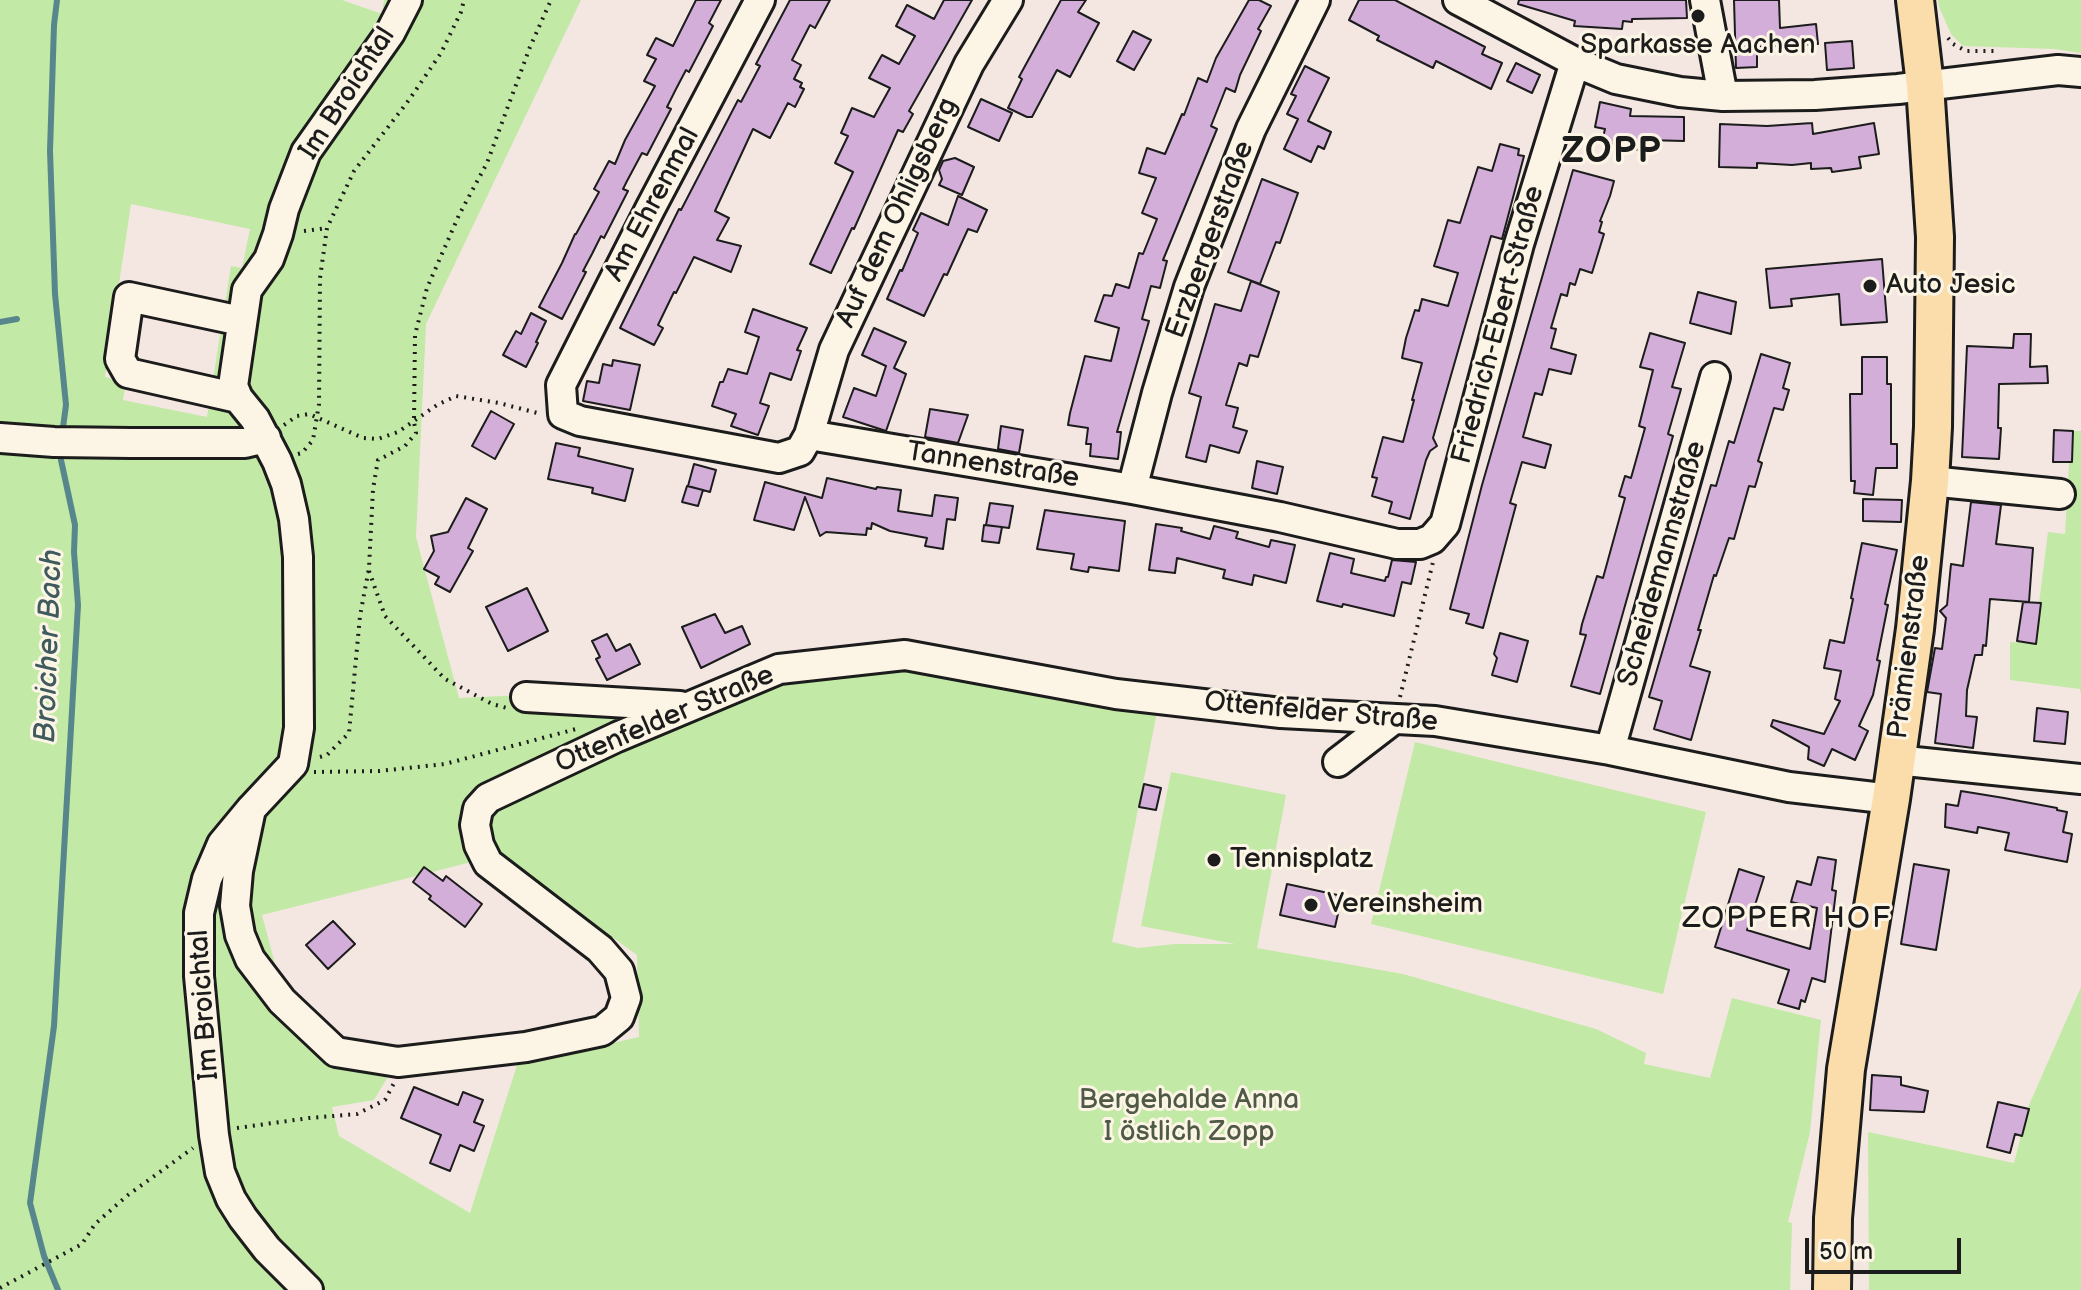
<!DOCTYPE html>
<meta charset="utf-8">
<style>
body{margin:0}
#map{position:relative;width:2081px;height:1290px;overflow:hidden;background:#f4e7e2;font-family:"Balsamiq Sans",sans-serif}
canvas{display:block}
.scale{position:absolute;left:1805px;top:1238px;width:156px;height:36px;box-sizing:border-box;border:4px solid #1c1c1c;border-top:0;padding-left:10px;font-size:24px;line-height:28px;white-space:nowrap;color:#1c1c1c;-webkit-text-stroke:6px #fcf5e5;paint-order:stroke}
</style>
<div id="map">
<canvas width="2081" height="1290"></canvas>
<div class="scale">50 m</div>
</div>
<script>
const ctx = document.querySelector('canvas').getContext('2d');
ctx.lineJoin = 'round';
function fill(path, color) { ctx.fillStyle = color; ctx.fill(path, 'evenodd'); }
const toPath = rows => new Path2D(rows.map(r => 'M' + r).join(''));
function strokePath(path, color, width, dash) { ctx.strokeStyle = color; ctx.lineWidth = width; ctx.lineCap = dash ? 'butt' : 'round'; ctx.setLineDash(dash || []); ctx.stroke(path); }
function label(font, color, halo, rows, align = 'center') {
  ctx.font = font + ' "Balsamiq Sans",sans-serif'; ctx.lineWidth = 6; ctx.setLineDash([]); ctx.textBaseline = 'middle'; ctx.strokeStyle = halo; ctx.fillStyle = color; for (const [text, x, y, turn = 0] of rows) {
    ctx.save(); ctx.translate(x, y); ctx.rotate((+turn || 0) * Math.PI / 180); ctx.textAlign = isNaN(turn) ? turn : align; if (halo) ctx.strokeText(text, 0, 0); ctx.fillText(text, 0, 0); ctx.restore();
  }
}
fill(toPath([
 [0,0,342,0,382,14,384,0,581,0,426,324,416,537,459,698,590,692,636,739,780,678,905,665,1157,712,1112,942,1138,948,1175,944,1235,944,1141,926,1171,772,1286,795,1257,948,1403,974,1596,1029,1646,1053,1644,1064,1710,1078,1732,998,1821,1020,1810,1132,1788,1222,1792,1223,1790,1290,0,1290],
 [131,204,250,229,242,268,231,266,207,417,123,400,126,382,105,377],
 [499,855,637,955,639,1037,517,1065,470,1213,339,1136,332,1107,374,1100,390,1073,283,994,262,915],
 [1938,0,2081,0,2081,53,2054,49,1963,46,1951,34,1939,7],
 [2071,431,2081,431,2081,695,2080,689,2010,680,2010,642,2034,643,2048,532,2065,534],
 [1415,742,1706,812,1663,994,1371,924],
 [2081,987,2081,1290,1869,1290,1868,1132,2014,1163,2029,1105]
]), '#c2e9a5');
strokePath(toPath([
 [57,0,54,25,50,151,55,294,66,405,62,435],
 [0,322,17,319],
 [58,1290,44,1256,30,1203,54,1026,78,605,74,552,75,525,61,460,61,450]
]), '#57878d', 6);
const building = toPath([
 [696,0,721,0,709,23,713,26,689,72,686,70,676,89,667,107,671,109,647,155,642,153,627,181,623,189,628,191,604,238,601,236,592,254,583,271,586,272,562,319,539,307,562,263,575,234,576,234,599,192,594,189,609,161,615,164,625,140,655,86,644,81,656,59,647,55,656,38,673,46,696,0],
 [790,0,830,0,815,28,810,25,792,60,801,65,794,79,802,83,800,87,804,89,795,107,788,103,770,138,753,129,715,211,729,218,717,240,741,246,731,272,694,257,676,293,674,292,658,325,663,328,654,345,620,328,679,209,681,210,738,100,741,102,760,66,756,64,790,0],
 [944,0,972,0,909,111,913,114,903,132,898,130,854,229,852,228,831,273,810,264,853,172,835,163,848,136,841,133,852,108,874,117,890,88,869,78,882,55,899,64,915,36,896,26,907,5,934,19,944,0],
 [1061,0,1086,0,1078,12,1099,23,1070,77,1057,70,1032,117,1027,117,1008,108,1022,79,1019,77,1061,0],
 [1249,0,1259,0,1271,6,1258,29,1261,31,1240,75,1235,92,1226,88,1211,126,1217,129,1163,260,1167,261,1160,288,1151,286,1142,319,1149,321,1117,432,1121,432,1118,459,1090,456,1091,444,1086,444,1088,428,1068,425,1070,413,1085,356,1111,361,1119,328,1095,321,1104,295,1112,296,1116,284,1129,288,1139,253,1143,254,1157,219,1142,213,1156,178,1139,173,1147,148,1165,154,1182,114,1184,115,1198,78,1207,82,1216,58,1249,0],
 [1359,0,1395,0,1485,47,1482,54,1502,63,1491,89,1436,61,1433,68,1377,40,1379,36,1349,20,1359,0],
 [1519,0,1686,0,1687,18,1632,19,1632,22,1623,21,1622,29,1574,26,1575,21,1518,4,1519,0],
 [1734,0,1779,0,1780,28,1816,24,1818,44,1757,47,1757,67,1736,68,1734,0],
 [1133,31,1151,40,1134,70,1117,61,1133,31],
 [1852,41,1854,68,1827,70,1825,43,1852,41],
 [1516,63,1540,75,1532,93,1507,81,1516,63],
 [1305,66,1329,78,1308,121,1331,132,1324,149,1318,146,1311,162,1284,149,1298,119,1287,114,1296,96,1291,94,1305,66],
 [981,99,1012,113,999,141,968,127,981,99],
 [1600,102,1631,109,1630,116,1684,117,1684,141,1646,140,1644,151,1602,142,1605,129,1595,127,1600,102],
 [1812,123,1813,134,1874,123,1879,154,1859,157,1861,168,1832,172,1831,168,1811,169,1811,163,1792,165,1757,163,1757,168,1719,167,1720,124,1767,126,1812,123],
 [1500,144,1519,149,1518,155,1524,156,1502,239,1491,236,1433,438,1437,446,1430,451,1426,460,1410,519,1389,513,1392,502,1372,496,1377,478,1372,477,1383,437,1403,442,1414,400,1412,400,1422,363,1402,358,1406,338,1415,310,1419,311,1422,299,1448,306,1458,273,1434,266,1440,247,1448,220,1460,223,1478,167,1492,171,1500,144],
 [955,158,974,167,962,195,939,185,942,179,939,170,943,161,955,158],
 [1573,170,1614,181,1610,196,1600,221,1602,222,1599,232,1604,234,1592,273,1580,269,1575,285,1570,283,1567,296,1561,294,1551,328,1556,329,1551,348,1576,355,1571,374,1549,369,1542,395,1535,393,1523,437,1551,445,1545,468,1522,462,1510,503,1516,505,1483,628,1466,623,1469,614,1450,609,1482,485,1573,170],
 [1262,179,1298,193,1280,243,1276,242,1260,284,1228,272,1262,179],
 [958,196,987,210,977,232,968,229,947,275,944,274,924,316,887,299,900,270,902,271,918,233,913,230,921,213,948,225,958,196],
 [1882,259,1887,322,1841,325,1839,294,1791,299,1792,306,1770,308,1766,269,1882,259],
 [1251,281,1279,292,1258,357,1250,355,1247,366,1239,363,1226,405,1238,408,1233,427,1247,431,1239,453,1210,445,1206,462,1186,457,1201,397,1189,393,1215,304,1241,311,1251,281],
 [1698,292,1736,302,1731,334,1690,323,1698,292],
 [753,309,807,328,797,350,801,351,791,380,770,373,760,403,769,406,758,435,731,426,736,414,712,406,720,382,723,382,728,369,747,374,759,337,745,332,753,309],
 [531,313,546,321,536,342,538,343,526,367,503,355,516,331,521,334,531,313],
 [874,328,906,342,894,368,906,374,886,431,843,417,854,388,876,396,886,366,862,355,874,328],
 [1650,333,1685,343,1672,387,1681,389,1668,434,1673,436,1600,694,1571,686,1586,635,1580,634,1582,624,1597,576,1603,578,1625,498,1619,496,1625,476,1631,478,1645,428,1639,426,1653,370,1640,367,1650,333],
 [2014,334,2031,334,2030,367,2047,366,2048,383,1999,384,1998,428,2001,428,1999,459,1962,457,1967,346,2013,348,2014,334],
 [1761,354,1790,363,1783,388,1789,390,1783,410,1774,408,1758,461,1762,463,1755,487,1749,486,1734,539,1729,538,1716,576,1714,575,1698,630,1701,630,1690,666,1710,672,1691,740,1654,729,1662,701,1649,697,1711,485,1716,486,1729,441,1734,443,1761,354],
 [1862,357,1887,357,1887,384,1891,384,1891,444,1897,444,1897,468,1876,468,1873,495,1854,493,1855,481,1851,481,1850,394,1862,394,1862,357],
 [613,360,640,365,630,410,583,401,587,381,599,383,603,364,612,366,613,360],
 [930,409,968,415,958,443,925,437,930,409],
 [491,411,514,424,495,459,472,446,491,411],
 [1001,426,1023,430,1019,453,998,449,1001,426],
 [2054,430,2073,431,2072,462,2053,462,2054,430],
 [556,443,580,448,578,456,633,469,625,501,592,493,593,488,548,479,556,443],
 [1257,461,1283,467,1277,494,1252,488,1257,461],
 [694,464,716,470,710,492,688,486,694,464],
 [827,478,876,489,877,487,901,490,898,511,932,516,935,495,958,498,955,520,947,519,943,549,925,546,927,538,890,531,872,523,871,529,867,528,866,535,826,532,820,536,805,497,794,530,754,520,765,482,822,498,827,478],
 [687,486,703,490,698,506,682,502,687,486],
 [466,498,487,509,468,548,473,551,450,592,435,584,439,577,424,569,434,551,431,536,448,532,466,498],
 [1863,499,1902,500,1901,522,1863,521,1863,499],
 [1971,502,2001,505,1996,544,2033,548,2029,602,1990,599,1986,646,1983,645,1982,655,1975,655,1967,690,1966,716,1977,717,1973,748,1935,743,1941,694,1927,692,1935,648,1942,649,1946,618,1940,611,1947,605,1951,564,1963,566,1971,502],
 [990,503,1013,506,1009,528,986,525,990,503],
 [1045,510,1125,521,1119,571,1089,567,1088,572,1071,569,1074,554,1037,549,1045,510],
 [1156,524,1182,528,1181,531,1210,539,1214,526,1238,532,1236,538,1269,547,1271,540,1295,545,1286,583,1254,575,1252,585,1223,578,1225,570,1177,558,1175,573,1149,570,1156,524],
 [984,525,1002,527,999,543,982,541,984,525],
 [1862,543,1897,550,1885,604,1888,605,1877,660,1880,661,1873,695,1859,726,1868,731,1855,760,1832,749,1824,766,1808,759,1809,747,1771,726,1773,720,1824,734,1840,701,1835,699,1841,671,1824,668,1830,640,1844,643,1853,599,1851,598,1862,543],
 [1330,553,1354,559,1351,573,1385,581,1386,577,1388,577,1392,560,1416,562,1411,584,1402,582,1394,616,1343,604,1342,607,1317,601,1330,553],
 [527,588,548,631,508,651,486,607,527,588],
 [2023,602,2041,603,2036,644,2017,641,2023,602],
 [715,614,725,633,742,626,750,644,701,668,682,627,715,614],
 [1500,633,1528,641,1517,682,1492,675,1497,658,1494,654,1500,633],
 [607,634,616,651,630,644,640,664,607,680,596,659,600,657,592,641,607,634],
 [2037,708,2068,712,2065,744,2034,741,2037,708],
 [1144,784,1161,788,1156,810,1139,807,1144,784],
 [1961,791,2004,798,2057,808,2057,810,2067,812,2063,832,2072,834,2067,862,2005,850,2009,833,1978,827,1977,833,1945,827,1946,804,1958,806,1961,791],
 [1818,857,1836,860,1832,890,1836,891,1825,982,1812,978,1805,1002,1801,1000,1799,1009,1778,1003,1789,970,1715,947,1739,869,1764,877,1747,930,1810,949,1817,908,1791,902,1797,881,1811,885,1818,857],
 [1914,864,1949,870,1936,950,1901,944,1914,864],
 [424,867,443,881,446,876,482,904,465,927,429,899,431,896,413,882,424,867],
 [1287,884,1342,896,1335,927,1280,915,1287,884],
 [333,921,355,944,328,969,306,945,333,921],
 [1872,1075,1901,1077,1901,1085,1928,1091,1924,1112,1870,1110,1872,1075],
 [414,1087,458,1105,463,1092,483,1100,474,1122,484,1126,474,1151,460,1145,450,1171,430,1163,441,1135,401,1118,414,1087],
 [1998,1102,2029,1109,2022,1136,2015,1134,2010,1153,1987,1147,1998,1102]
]);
fill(building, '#d2aed8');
strokePath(building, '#1c1c1c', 2);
const minor = toPath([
 [760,0,650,209,561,385,563,414,580,421,779,458,800,451,809,435,1132,489,1280,517,1397,544,1420,544,1432,539,1445,524,1519,244,1575,62],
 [1458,0,1575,62,1616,79,1680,92,1723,96,1815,95,1898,89,2058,70,2081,72],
 [1705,0,1723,96],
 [238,398,128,373,120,359,129,297,241,321],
 [809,435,834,350,969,64,1008,0],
 [0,438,54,442,131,443,245,443,266,438],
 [1930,481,2060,494],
 [1132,489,1157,393,1189,287,1251,129,1315,0],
 [526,697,680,706],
 [1610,750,1715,377],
 [1896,760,2081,779],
 [1338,762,1394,719],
 [251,809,238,871,235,906,240,935,250,959,282,1001,336,1052,398,1062,526,1047,602,1031,619,1017,626,998,619,971,600,949,488,863,479,845,475,825,478,809,488,798,617,737,779,669,905,655,1116,694,1281,713,1435,721,1610,750,1789,787,1891,799],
 [308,1290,267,1249,243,1218,231,1199,220,1172,214,1135,199,976,199,913,207,879,222,844,251,809,293,764,299,728,298,557,294,519,286,484,277,461,255,419,238,398,233,386,247,290,269,259,278,234,284,209,306,152,390,33,407,0]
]);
const major = toPath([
 [1832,1290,1833,1218,1846,1069,1891,799,1915,629,1930,481,1933,427,1935,237,1925,85,1915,0]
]);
strokePath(minor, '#1c1c1c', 34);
strokePath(major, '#1c1c1c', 42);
strokePath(toPath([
 [1948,38,1953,44,1966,51,1995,51],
 [304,231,327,228],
 [284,425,297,416,309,414,363,438,378,439,398,432,437,405,456,396,499,403,541,414],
 [298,454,302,453,313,440,319,404,320,278,327,228,354,171,409,100,441,53,461,12,464,0],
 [369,571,385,616,445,679,492,704,507,708],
 [1400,697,1433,562],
 [320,757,327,755,349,733,360,616,369,568,373,489,378,460,405,446,416,433,414,422,415,335,427,288,459,215,487,163,530,47,551,0],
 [314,772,379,771,445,764,576,729],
 [237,1128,309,1118,357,1114,385,1100,394,1083],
 [0,1288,82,1244,95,1224,128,1195,193,1148]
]), '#1c1c1c', 4, [2, 6]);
strokePath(minor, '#fcf5e5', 28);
strokePath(major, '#faddab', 36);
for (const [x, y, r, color] of [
 [1698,16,8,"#1c1c1c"],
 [1870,286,8,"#1c1c1c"],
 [1214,860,8,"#1c1c1c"],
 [1311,905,8,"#1c1c1c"]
]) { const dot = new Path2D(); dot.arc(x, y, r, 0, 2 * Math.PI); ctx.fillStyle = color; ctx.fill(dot); strokePath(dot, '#fcf5e5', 3); }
label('28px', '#1c1c1c', '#fcf5e5', [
 ["Sparkasse Aachen",1698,46,"center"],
 ["Auto Jesic",1886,286],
 ["Tennisplatz",1230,860],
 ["Vereinsheim",1327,905]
], 'left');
label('28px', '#1c1c1c', '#fcf5e5', [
 ["Im Broichtal",348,94,-57],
 ["Am Ehrenmal",653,205,-62],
 ["Auf dem Ohligsberg",898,213,-65],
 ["Erzbergerstraße",1211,240,-70],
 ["Friedrich-Ebert-Straße",1499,325,-75],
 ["Tannenstraße",993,466,9],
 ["Scheidemannstraße",1663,564,-74],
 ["Prämienstraße",1910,647,-83],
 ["Ottenfelder Straße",1321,713,5],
 ["Ottenfelder Straße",665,720,-23],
 ["Im Broichtal",205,1005,-94]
]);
label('28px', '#4e5a45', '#fcf5e5', [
 ["Bergehalde Anna",1189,1101],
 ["I östlich Zopp",1189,1133]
]);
label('italic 30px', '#3f5b5e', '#fcf5e5', [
 ["Broicher Bach",50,646,-88]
]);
ctx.letterSpacing = '2px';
label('30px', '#1c1c1c', '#fcf5e5', [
 ["ZOPPER HOF",1787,919]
]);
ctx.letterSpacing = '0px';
ctx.letterSpacing = '2px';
label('bold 36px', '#1c1c1c', '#fcf5e5', [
 ["ZOPP",1612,153]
]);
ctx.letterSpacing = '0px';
</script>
